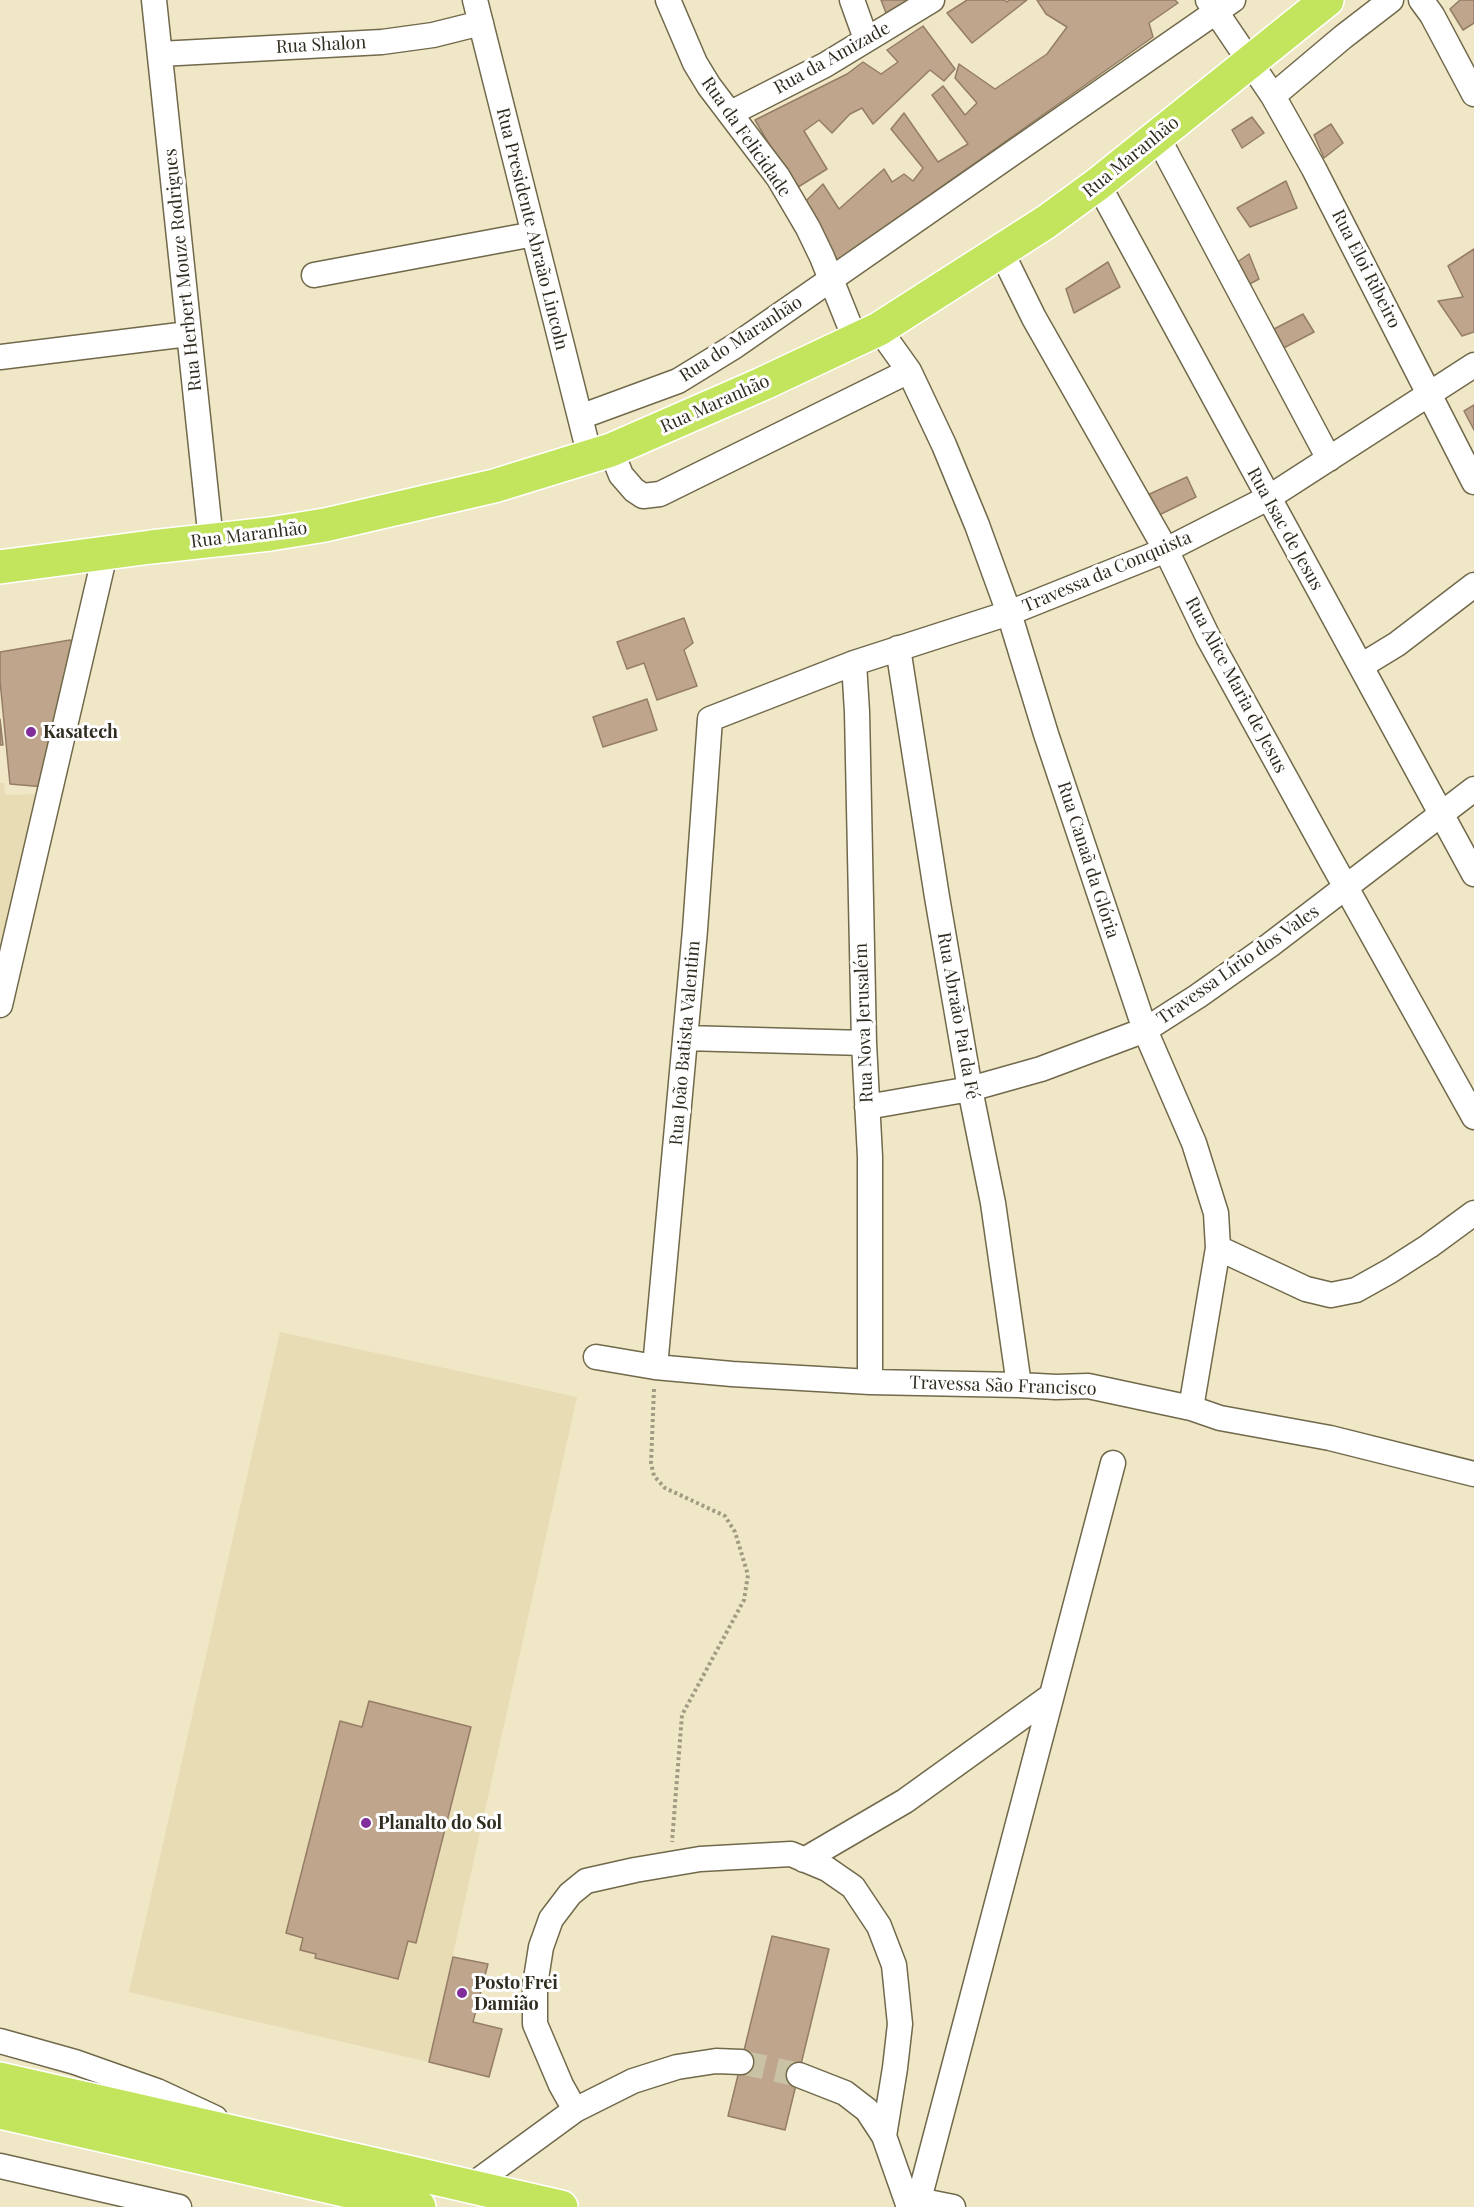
<!DOCTYPE html>
<meta charset="utf-8">
<style>
body{margin:0}
canvas{display:block;background:#f0e7c6}
</style>
<canvas width="1474" height="2207"></canvas>
<script>
const ctx = document.querySelector('canvas').getContext('2d');
ctx.lineJoin = 'round';
function fill(path, color) { ctx.fillStyle = color; ctx.fill(path, 'evenodd'); }
const toPath = rows => new Path2D(rows.map(r => 'M' + r).join(''));
function strokePath(path, color, width, dash) { ctx.strokeStyle = color; ctx.lineWidth = width; ctx.lineCap = dash ? 'butt' : 'round'; ctx.setLineDash(dash || []); ctx.stroke(path); }
function label(font, color, halo, rows, align = 'center') {
  ctx.font = font + ' "Playfair Display",serif'; ctx.lineWidth = 6; ctx.setLineDash([]); ctx.textBaseline = 'middle'; ctx.strokeStyle = halo; ctx.fillStyle = color; for (const [text, x, y, turn = 0] of rows) {
    ctx.save(); ctx.translate(x, y); ctx.rotate((+turn || 0) * Math.PI / 180); ctx.textAlign = isNaN(turn) ? turn : align; if (halo) ctx.strokeText(text, 0, 0); ctx.fillText(text, 0, 0); ctx.restore();
  }
}
fill(toPath([
 [0,783,4,783,5,795,36,794,0,950],
 [280,1332,577,1397,429,2062,129,1992]
]), '#e8dcb4');
const building = toPath([
 [881,0,909,0,886,13,881,0],
 [967,0,1004,0,1007,2,1009,0,1027,0,972,43,947,13,967,0],
 [1037,0,1175,0,1178,3,1149,23,1153,37,835,262,801,206,823,184,839,209,884,169,892,182,904,174,913,181,923,168,891,129,904,113,938,162,968,144,932,95,943,86,965,115,977,103,955,78,959,64,995,89,1047,54,1067,27,1046,14,1037,0],
 [1460,0,1474,0,1474,23,1463,30,1450,9,1460,0],
 [923,26,955,69,944,81,930,70,873,124,862,108,850,114,832,133,819,120,804,131,827,169,795,189,755,120,847,74,863,62,881,74,898,62,887,50,923,26],
 [1252,117,1264,133,1242,148,1232,130,1252,117],
 [1331,124,1343,143,1324,158,1314,135,1331,124],
 [1286,181,1297,208,1250,227,1237,208,1286,181],
 [1474,249,1474,332,1462,336,1438,301,1463,297,1448,266,1474,249],
 [1249,254,1259,279,1246,286,1274,329,1303,314,1314,332,1276,352,1230,267,1249,254],
 [1108,262,1120,287,1074,313,1066,289,1108,262],
 [1474,405,1474,430,1464,411,1474,405],
 [1187,477,1196,497,1157,516,1143,497,1187,477],
 [684,618,693,643,684,650,697,686,657,700,644,663,627,669,617,642,684,618],
 [70,640,77,646,45,787,10,784,0,681,0,652,70,640],
 [647,699,657,730,603,747,593,717,647,699],
 [0,719,3,745,0,745,0,719],
 [369,1701,471,1727,416,1943,408,1941,398,1979,315,1958,316,1954,300,1950,303,1938,286,1933,340,1721,362,1727,369,1701],
 [772,1936,829,1949,785,2130,728,2116,772,1936],
 [453,1957,488,1964,473,2022,502,2029,489,2077,429,2062,453,1957]
]);
fill(building, '#bea58c');
strokePath(building, '#957d66', 1.5);
strokePath(toPath([
 [741,2062,799,2075]
]), '#cac2a5', 24, [24, 12]);
const minor = toPath([
 [154,0,211,541],
 [475,0,590,457],
 [668,0,695,63,709,86,778,177,808,228,822,257,855,339],
 [852,0,866,39],
 [1208,0,1273,96,1314,169,1474,482],
 [1421,0,1432,15,1474,94],
 [160,54,382,42,433,35,481,23],
 [1273,96,1343,37,1391,0],
 [731,113,825,65,932,0],
 [1157,136,1329,459],
 [1098,184,1474,874],
 [1001,251,1034,318,1166,550,1208,637,1329,857,1474,1117],
 [314,275,534,234],
 [879,329,909,371,944,445,977,525,1009,613,1046,734,1145,1030,1194,1143,1216,1213,1218,1248,1191,1408],
 [0,357,188,334],
 [580,417,678,381,735,346,1233,0],
 [611,450,621,475,634,490,643,496,660,494,909,371],
 [898,648,937,897,970,1089,993,1203,1019,1385],
 [854,663,857,712,864,1043,870,1157,870,1382],
 [1361,666,1397,644,1474,585],
 [0,1005,105,554],
 [685,1038,864,1043],
 [867,1107,970,1089,1041,1069,1145,1030,1198,996,1270,945,1474,789],
 [1218,1248,1306,1289,1331,1295,1356,1290,1390,1271,1429,1246,1474,1213],
 [596,1357,655,1367,732,1374,870,1382,1019,1385,1056,1387,1088,1386,1191,1408,1220,1418,1330,1438,1474,1474],
 [655,1367,695,930,710,719,854,663,1009,613,1166,550,1268,498,1474,365],
 [804,1860,905,1801,1051,1696],
 [0,2041,75,2062,157,2091,215,2118],
 [799,2075,845,2093,867,2110,884,2136,909,2207],
 [575,2110,561,2085,535,2024,535,1985,541,1947,551,1919,570,1894,586,1881,635,1870,700,1859,791,1854,827,1869,853,1887,879,1926,894,1965,900,2024,895,2068,884,2136],
 [0,2166,179,2207],
 [471,2186,575,2110,633,2081,677,2067,716,2061,741,2062],
 [918,2200,953,2207],
 [917,2207,1113,1463]
]);
const highway = toPath([
 [0,567,151,547,270,534,325,525,494,486,611,450,762,384,879,329,1046,222,1098,184,1327,0],
 [0,2079,561,2207],
 [0,2112,419,2207]
]);
strokePath(minor, '#71694b', 27);
strokePath(highway, '#fff', 36);
strokePath(toPath([
 [654,1389,651,1463,654,1476,665,1488,725,1516,735,1532,748,1575,744,1600,682,1715,672,1842]
]), '#a29b83', 4, [3, 3]);
strokePath(minor, '#fff', 24);
strokePath(highway, '#c3e55d', 33);
for (const [x, y, r, color] of [
 [31,732,6,"#812d9c"],
 [366,1823,6,"#812d9c"],
 [462,1993,6,"#812d9c"]
]) { const dot = new Path2D(); dot.arc(x, y, r, 0, 2 * Math.PI); ctx.fillStyle = color; ctx.fill(dot); strokePath(dot, '#fff', 2); }
label('18px', '#302c20', '#fff', [
 ["Rua Shalon",321,45,-3],
 ["Rua da Amizade",832,58,-29],
 ["Rua da Felicidade",746,137,55],
 ["Rua Maranhão",1131,157,-39],
 ["Rua Presidente Abraão Lincoln",532,229,76],
 ["Rua Eloi Ribeiro",1366,269,63],
 ["Rua Herbert Mouze Rodrigues",183,270,-96],
 ["Rua do Maranhão",741,339,-33],
 ["Rua Maranhão",715,404,-24],
 ["Rua Isac de Jesus",1285,529,61],
 ["Rua Maranhão",249,535,-7],
 ["Travessa da Conquista",1107,572,-23],
 ["Rua Alice Maria de Jesus",1236,685,62],
 ["Rua Canaã da Glória",1088,860,72],
 ["Travessa Lírio dos Vales",1238,965,-35],
 ["Rua Abraão Pai da Fé",958,1016,80],
 ["Rua Nova Jerusalém",864,1023,-92],
 ["Rua João Batista Valentim",685,1043,-85],
 ["Travessa São Francisco",1003,1386,2]
]);
label('bold 18px', '#302c20', '#fff', [
 ["Kasatech",43,732],
 ["Planalto do Sol",378,1823],
 ["Posto Frei",474,1983],
 ["Damião",474,2004]
], 'left');
</script>
